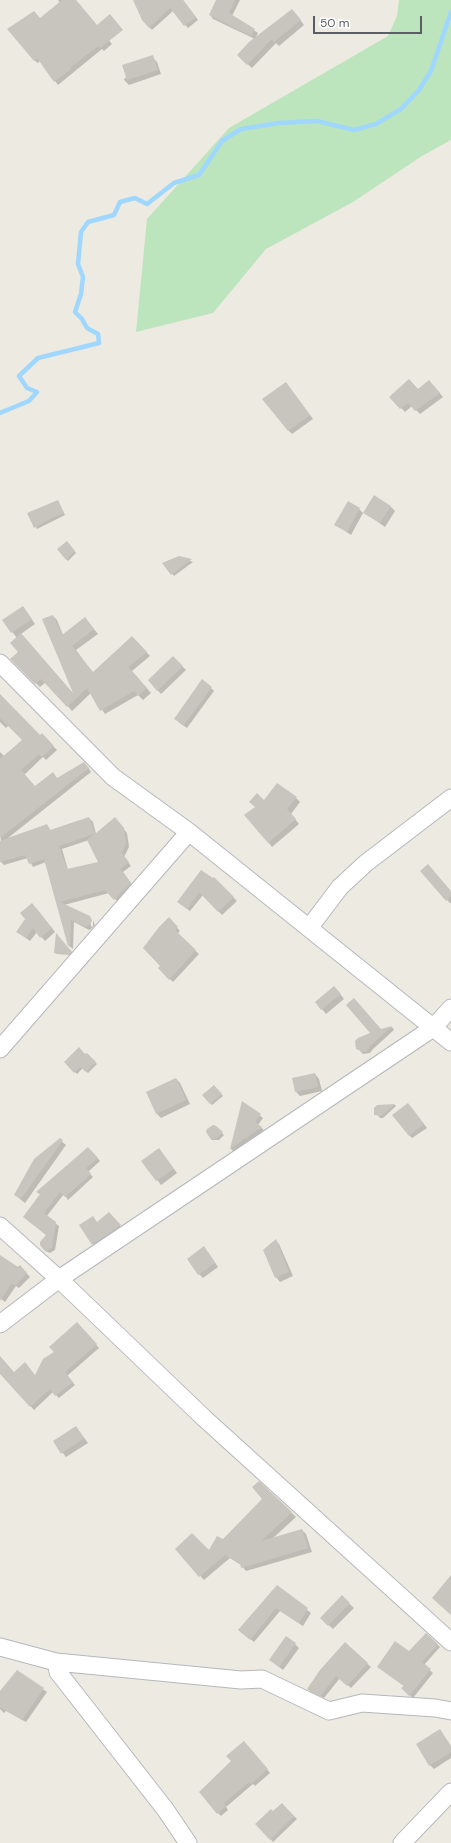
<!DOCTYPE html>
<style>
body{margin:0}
#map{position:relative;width:451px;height:1843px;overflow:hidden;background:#edeae1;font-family:"DM Sans",sans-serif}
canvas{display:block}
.scale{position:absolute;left:313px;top:16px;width:109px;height:18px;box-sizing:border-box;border:2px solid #5a5e62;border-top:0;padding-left:5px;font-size:12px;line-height:14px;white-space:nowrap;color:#5a5e62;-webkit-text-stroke:3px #fff;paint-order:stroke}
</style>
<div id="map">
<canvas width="451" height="1843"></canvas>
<div class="scale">50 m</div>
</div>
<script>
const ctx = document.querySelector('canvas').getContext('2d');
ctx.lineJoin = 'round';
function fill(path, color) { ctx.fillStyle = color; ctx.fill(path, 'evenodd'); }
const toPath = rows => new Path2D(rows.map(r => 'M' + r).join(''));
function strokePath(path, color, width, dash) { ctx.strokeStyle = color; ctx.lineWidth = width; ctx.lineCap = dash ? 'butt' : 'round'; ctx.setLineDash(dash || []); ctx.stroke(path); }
fill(toPath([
 [399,0,451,0,451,140,422,156,353,202,266,249,213,313,136,332,147,219,229,128,388,36,397,16]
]), '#bde5bd');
fill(toPath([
 [58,0,76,0,112,44,104,51,102,49,58,85,40,61,38,63,34,60,40,19,60,3],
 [134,0,183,0,198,20,188,28,173,11,152,30,142,19],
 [217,0,240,0,232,16,258,33,255,39,213,19,210,15],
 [296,14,304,25,279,46,276,43,252,68,238,55],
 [153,58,157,62,161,74,129,85,125,81,124,79],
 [286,383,313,419,292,434,288,430],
 [433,385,443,397,420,414,412,406,405,412,391,397],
 [58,501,65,515,37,529,29,514],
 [391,507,395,511,385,527,365,513],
 [359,509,363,513,351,535,336,525],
 [67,542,76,553,68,561,58,549],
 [179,557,193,562,174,576,163,563],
 [23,607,35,624,21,634,75,696,53,616,57,620,63,635,85,618,98,634,76,650,93,673,137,642,150,656,132,671,151,693,143,700,138,695,105,714,91,693,72,711,46,682,40,687,11,659,19,652,17,638,3,620],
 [173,657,186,670,161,694,149,681],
 [211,688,214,691,187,728,178,722],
 [0,705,40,736,42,735,57,750,46,760,43,757,24,775,35,787,87,766,91,772,8,838,47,825,51,831,89,818,93,822,96,834,118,822,127,833,129,847,124,857,131,866,123,872,134,887,118,902,109,893,64,905,90,918,91,927,93,926,93,920,94,923,95,925,91,929,89,930,74,922,73,949,68,945,46,862,33,867,28,858,4,865,1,862,0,752,4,756,23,740,9,725,6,728,0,722],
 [89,840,99,863,68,870,62,849],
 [296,798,300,802,291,814,299,824,272,847,246,815,264,801],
 [214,878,237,901,222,915,203,895,190,911,182,905],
 [451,891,451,903,450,903,447,900],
 [36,908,55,932,45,941,37,932,30,941,18,932,26,919],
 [169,919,180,931,177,934,199,954,173,982,159,968,161,966],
 [57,935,73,954,72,955,57,954,55,953],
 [338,991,344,999,326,1014,316,1002],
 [392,1027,394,1030,373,1049,370,1053,363,1054,360,1051,381,1030],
 [87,1054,97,1064,88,1073,83,1068,77,1074,65,1062],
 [315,1074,319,1079,322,1091,300,1096,296,1092],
 [176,1079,180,1083,190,1104,161,1118,157,1114],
 [214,1086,223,1096,212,1105,203,1095],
 [243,1103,263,1118,258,1125,264,1130,234,1152,231,1149],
 [395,1105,396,1106,383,1118,380,1118,374,1111,377,1106],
 [411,1107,427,1128,412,1138,409,1135],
 [216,1127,224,1135,219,1140,212,1140,210,1138],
 [60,1140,66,1145,25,1203,15,1195],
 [159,1149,177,1173,161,1185,143,1161],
 [91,1151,100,1161,88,1172,93,1177,68,1200,64,1194,46,1217,59,1226,55,1250,50,1253,45,1251,41,1245,47,1235,41,1195,37,1192],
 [112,1216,123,1229,96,1247,93,1244,97,1223],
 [275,1240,279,1244,293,1276,280,1282,276,1277],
 [208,1252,218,1267,203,1278,199,1274],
 [0,1256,16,1267,20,1266,30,1277,19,1288,16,1286,5,1302,0,1298],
 [77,1324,99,1348,67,1376,75,1385,59,1398,53,1392,34,1410,0,1372,0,1358,14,1373,36,1376],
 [76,1427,88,1443,66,1457,54,1442],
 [259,1482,296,1517,272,1539,302,1530,306,1534,312,1552,246,1571,241,1565,230,1558,204,1580,176,1549,209,1552,223,1540,264,1499],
 [277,1586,311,1613,303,1626,280,1611,254,1642,243,1633],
 [342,1597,354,1608,333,1629,321,1618],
 [426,1634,440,1647,424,1665,433,1673,413,1698,402,1688,404,1686,378,1667,409,1652],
 [295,1644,299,1648,283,1670,270,1660],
 [345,1644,371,1667,351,1688,340,1678,324,1698,311,1692,308,1689],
 [17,1671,47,1692,26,1722,6,1711,4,1713,0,1709,0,1693],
 [440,1730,451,1746,451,1758,434,1769,430,1765],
 [247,1745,270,1773,255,1786,253,1784,226,1807,228,1810,221,1816,218,1813],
 [282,1804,297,1819,273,1842,257,1824]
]), '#0003');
strokePath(toPath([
 [0,413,29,401,37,392,27,388,19,376,38,358,99,343,98,334,87,328,82,319,75,312,81,294,83,277,78,264,81,232,88,222,114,215,120,202,135,198,147,204,174,183,199,175,222,141,241,129,279,123,317,121,354,130,376,124,401,109,419,90,431,71,451,12]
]), '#9fd7ff', 4.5);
fill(toPath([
 [62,0,76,0,97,25,110,14,123,30,100,48,98,46,70,68,71,69,54,82,37,58,34,61,7,29,34,11,40,18],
 [133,0,183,0,196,17,184,26,170,8,149,28,142,20],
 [216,0,235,0,229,13,255,29,251,36,209,15],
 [292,9,301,20,274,42,272,39,247,65,237,55,249,42],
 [153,55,158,70,127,80,122,65],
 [409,379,418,389,429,380,440,393,415,411,408,403,400,409,389,397],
 [286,382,310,415,288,431,262,399],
 [374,495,391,506,380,523,363,513],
 [58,500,64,513,52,518,34,528,27,513],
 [348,501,360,508,347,532,334,525],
 [67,541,75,551,66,560,57,549],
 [179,556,192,559,171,575,162,563],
 [23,606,32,619,11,633,2,620],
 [53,615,62,635,85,617,94,629,72,646,93,672,132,636,147,652,128,667,147,688,138,696,134,691,100,711,87,688,67,707,41,679,35,684,10,659,18,652,10,643,21,633,73,693,42,619],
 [173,656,183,666,157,691,148,680],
 [202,679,212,687,184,725,174,719],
 [0,694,40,735,42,733,54,746,42,757,39,754,21,770,35,786,53,772,57,778,84,762,89,768,0,838,0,759,22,740,0,718],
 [277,783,297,797,287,809,296,819,268,843,244,815,255,807,249,802,257,793,264,800],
 [89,817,95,834,115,817,124,828,126,844,122,853,129,862,120,869,131,883,114,900,105,890,60,902,90,916,91,918,92,921,88,926,84,927,71,920,70,946,68,946,44,859,29,864,25,855,0,862,0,841,47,824,50,830],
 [94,834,87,840,98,862,67,869,59,846],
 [428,864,451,891,451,896,446,901,420,871],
 [201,870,213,878,214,877,234,897,218,912,199,892,187,909,177,902],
 [32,903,52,928,40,938,33,928,26,938,16,932,25,919,20,913],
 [169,917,178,927,175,930,196,950,169,980,158,968,160,966,143,948,159,927],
 [56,933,72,952,70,954,54,953],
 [334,986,341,994,321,1010,315,1002],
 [354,998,381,1029,392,1026,370,1046,367,1051,363,1052,356,1049,355,1041,358,1038,370,1033,346,1005],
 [79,1047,85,1054,87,1053,96,1062,86,1072,80,1067,74,1073,64,1062],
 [315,1073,318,1087,295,1092,292,1078],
 [176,1078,186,1100,156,1114,146,1092],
 [214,1085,222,1094,210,1104,202,1095],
 [242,1101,261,1114,255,1122,262,1127,230,1149],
 [408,1103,424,1124,409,1136,392,1115],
 [395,1104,381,1116,374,1115,374,1108,377,1105],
 [213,1125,216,1126,223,1132,217,1138,213,1139,210,1138,206,1132,207,1129],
 [60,1138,63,1140,21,1199,14,1195,34,1159],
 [88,1147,98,1158,86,1168,91,1174,65,1197,60,1192,44,1213,56,1222,52,1247,47,1251,44,1250,40,1245,40,1242,46,1235,23,1217,40,1194,36,1192],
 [159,1148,174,1169,156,1181,141,1161],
 [109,1212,121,1225,92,1245,79,1225,93,1216,97,1222],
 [276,1239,289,1272,275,1278,263,1250],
 [204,1246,215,1263,198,1275,187,1259],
 [0,1255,18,1267,20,1265,27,1273,15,1286,12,1283,0,1301],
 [77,1322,97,1344,65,1372,73,1382,55,1396,50,1389,30,1407,0,1374,0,1356,14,1372,25,1362,35,1375,43,1359,54,1352,49,1347],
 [76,1426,84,1438,61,1454,53,1441],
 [259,1481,292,1512,261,1541,302,1529,308,1548,241,1568,240,1563,225,1555,199,1577,175,1549,192,1533,209,1550,217,1536,223,1539,262,1499,252,1487],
 [451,1575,451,1615,432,1598],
 [277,1585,308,1608,299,1623,276,1608,250,1640,238,1630],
 [342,1595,350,1603,328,1626,320,1618],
 [426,1633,438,1644,422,1662,431,1669,409,1696,401,1688,404,1686,377,1667,395,1641,409,1651],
 [286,1636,296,1643,279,1667,269,1660],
 [345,1642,368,1663,347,1686,336,1676,320,1696,307,1689,320,1670],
 [17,1670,44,1688,22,1720,0,1707,0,1691],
 [440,1729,451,1747,451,1752,429,1766,416,1744],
 [244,1741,268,1769,251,1784,249,1782,224,1803,226,1806,217,1814,199,1792,231,1761,226,1756],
 [282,1803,294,1816,270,1840,255,1824,271,1809,273,1811]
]), '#c8c5be');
const minor = toPath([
 [0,663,113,777,189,832,451,1042],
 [309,928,340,887,366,863,451,798],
 [0,1049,189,832],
 [0,1226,59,1279,204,1418,451,1642],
 [0,1324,59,1279,433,1028,451,1008],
 [0,1647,56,1662,241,1680,262,1679,329,1711,362,1703,435,1708,451,1711],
 [56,1662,58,1672,165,1809,188,1843],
 [402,1843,451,1792]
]);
strokePath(minor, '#b4b8bc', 19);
strokePath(minor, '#fff', 17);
</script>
